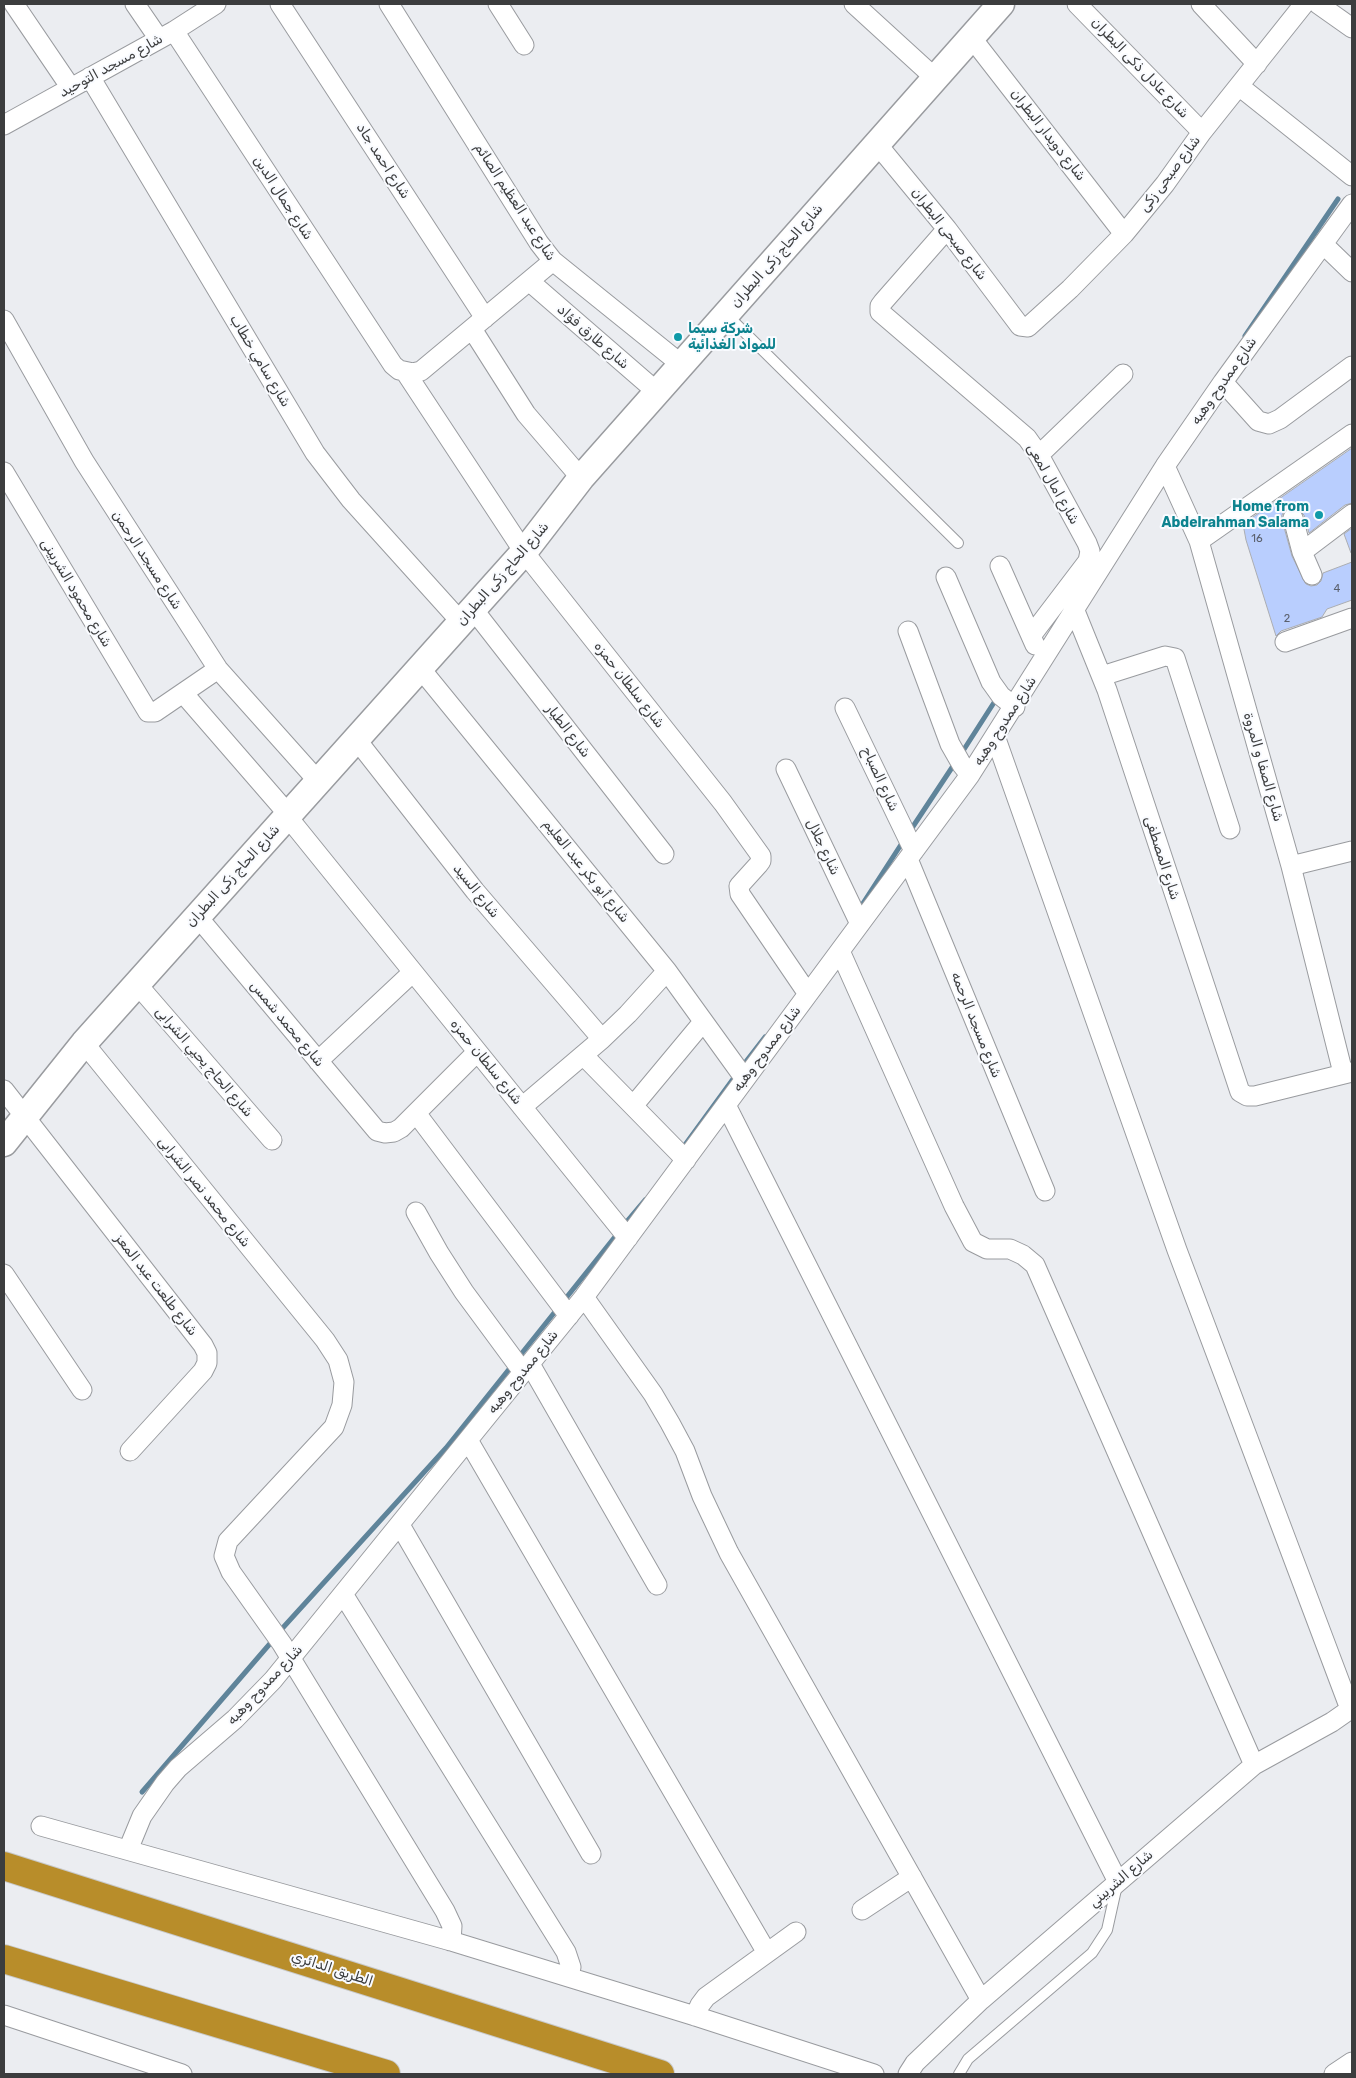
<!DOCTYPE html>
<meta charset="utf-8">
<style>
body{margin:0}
#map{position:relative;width:1356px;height:2078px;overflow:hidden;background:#ebedf1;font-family:Rubik,sans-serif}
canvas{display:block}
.frame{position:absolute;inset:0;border:5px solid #3c3d3e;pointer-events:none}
</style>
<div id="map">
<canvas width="1356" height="2078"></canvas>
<div class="frame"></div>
</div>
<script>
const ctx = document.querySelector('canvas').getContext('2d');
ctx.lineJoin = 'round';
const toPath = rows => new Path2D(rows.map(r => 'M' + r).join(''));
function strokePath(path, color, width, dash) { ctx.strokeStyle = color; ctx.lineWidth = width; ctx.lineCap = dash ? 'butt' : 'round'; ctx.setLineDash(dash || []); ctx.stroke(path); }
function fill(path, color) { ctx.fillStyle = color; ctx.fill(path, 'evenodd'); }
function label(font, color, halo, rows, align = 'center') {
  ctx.font = font + ' Rubik,Vazirmatn,sans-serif'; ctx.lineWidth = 4; ctx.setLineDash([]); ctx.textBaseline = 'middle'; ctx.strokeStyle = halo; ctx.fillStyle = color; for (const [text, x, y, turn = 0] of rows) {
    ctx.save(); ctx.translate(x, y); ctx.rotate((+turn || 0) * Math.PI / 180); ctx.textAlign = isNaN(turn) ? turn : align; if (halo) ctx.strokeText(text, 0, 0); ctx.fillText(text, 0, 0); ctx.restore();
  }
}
strokePath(toPath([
 [1245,336,1338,199],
 [961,754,995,701],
 [910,831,955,763],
 [858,911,904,840],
 [741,1068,765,1037],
 [682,1149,736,1075],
 [623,1226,645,1200],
 [279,1632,446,1448,618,1233],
 [142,1792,274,1639]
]), '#5f849a', 5);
const building = toPath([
 [1352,448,1352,503,1345,505,1309,533,1304,515,1296,507,1291,507,1285,510,1282,515,1282,520,1292,556,1306,584,1311,586,1317,585,1321,581,1323,573,1352,562,1352,600,1327,609,1322,617,1281,631,1276,636,1246,540,1243,524,1352,448],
 [1352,528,1352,553,1351,553,1344,534,1352,528]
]);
fill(building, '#b9cefe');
strokePath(building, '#abadb1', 1);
const lane = toPath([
 [727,315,958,543],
 [959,2074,968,2059,1092,1953,1107,1930,1117,1885]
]);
const street = toPath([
 [14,4,71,88],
 [135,4,159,39],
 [280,4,485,318],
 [389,4,539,243,553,261,682,365],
 [498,4,524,45],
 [854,4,935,78],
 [1077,4,1202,132],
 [1201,4,1257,64],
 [1318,4,1352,28],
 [174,31,393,365,399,370,413,373,421,371,553,261],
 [971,37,1124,234],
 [90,77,315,453,351,500,461,622],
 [1239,86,1352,176],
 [4,125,174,31,216,4],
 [877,144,947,229,1020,326,1028,327,1070,289,1124,234,1165,184,1202,132,1304,4],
 [947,229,883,302,880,306,880,312,1027,438,1039,455,1087,543,1090,551,1088,561,1031,636],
 [1323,244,1352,272],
 [529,281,657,392],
 [4,320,84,461,218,669,318,781],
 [472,329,526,414,581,478],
 [406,373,524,552,723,803,761,856,761,861,758,865,739,886,740,894,808,994],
 [1223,382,1258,421,1269,424,1280,419,1352,366],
 [1039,455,1123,374],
 [1165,466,1199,541,1291,866,1343,1073],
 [4,472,148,712,155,712,218,669],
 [1293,518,1302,552,1312,575],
 [1199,541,1352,434],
 [1302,552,1352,514],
 [1000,566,1035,645],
 [946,577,991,682,1001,696,1015,707],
 [473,609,664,854],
 [1075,611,1107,690,1240,1092,1247,1096,1255,1096,1352,1072],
 [908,631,950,744,962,765,970,775],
 [1285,642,1352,618],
 [420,668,667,971,745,1079],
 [1102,676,1165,656,1175,658,1230,829],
 [183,693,288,814],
 [845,708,914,851],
 [995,736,1177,1250,1350,1709],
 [356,739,475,891,602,1039],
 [786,769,860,924],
 [287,816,628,1238],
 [908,859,1045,1191],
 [1291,866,1352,851],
 [197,916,377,1131,385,1133,394,1132,401,1128,477,1052],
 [840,951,954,1206,973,1242,987,1249,1010,1249,1023,1255,1035,1265,1254,1765],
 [136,983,272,1140],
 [84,1043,325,1340,338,1360,344,1382,342,1405,334,1427,228,1541,224,1556,231,1572,282,1644,445,1911,452,1926,451,1941],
 [583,1055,686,1160],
 [318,1061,413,972],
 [4,1090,203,1345,207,1353,207,1363,203,1371,130,1451],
 [726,1105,1118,1882],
 [633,1106,703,1022],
 [522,1107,602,1039,628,1014,667,971],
 [416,1113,569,1316],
 [416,1212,439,1253,464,1292,523,1372],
 [4,1274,82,1390],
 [584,1297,653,1394,670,1423,685,1451,702,1496,729,1553,981,2000],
 [530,1364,657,1585],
 [468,1440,767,1953],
 [400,1525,591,1854],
 [343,1594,566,1952,571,1967,569,1977],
 [41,1826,451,1941,695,2016,874,2074],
 [128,1850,142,1816,165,1783,178,1768,235,1719,273,1680,584,1297,970,775,1165,466,1223,382,1352,204],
 [862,1910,912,1877],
 [4,2015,182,2074],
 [695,2016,700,2005,706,1997,796,1932],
 [908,2074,915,2063,981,2000,1254,1765,1332,1722,1352,1708],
 [1334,2074,1352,2062]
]);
const secondary = toPath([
 [4,1143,84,1043,524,552,581,478,1001,4]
]);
const highway = toPath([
 [4,1866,660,2074],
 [4,1959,386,2074]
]);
strokePath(lane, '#999b9f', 12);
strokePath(street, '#999b9f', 21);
strokePath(secondary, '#999b9f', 29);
strokePath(highway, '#c8c9c9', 30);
strokePath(lane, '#fff', 10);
strokePath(street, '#fff', 19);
strokePath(secondary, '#fff', 26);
strokePath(highway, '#b88d2a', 28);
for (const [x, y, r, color] of [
 [678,337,5,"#0f9aa8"],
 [1319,515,5,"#0f9aa8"]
]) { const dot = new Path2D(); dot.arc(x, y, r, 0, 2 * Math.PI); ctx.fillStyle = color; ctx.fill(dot); strokePath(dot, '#f9fbff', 2); }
label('11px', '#5b616e', null, [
 ["16",1257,539],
 ["4",1337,589],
 ["2",1287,619]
]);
label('14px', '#3c3d3e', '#f9fbff', [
 ["شارع مسجد التوحيد",111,66,-29],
 ["شارع عادل ذكى البطران",1140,68,46],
 ["شارع دويدار البطران",1048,135,52],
 ["شارع احمد جاد",383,161,57],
 ["شارع صبحى زكى",1170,174,-53],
 ["شارع جمال الدين",283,198,57],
 ["شارع عبد العظيم الصائم",515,202,57],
 ["شارع صبحى البطران",949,234,52],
 ["شارع الحاج زكى البطران",777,256,-49],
 ["شارع طارق فؤاد",593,337,41],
 ["شارع سامي خطاب",260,361,59],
 ["شارع ممدوح وهبه",1224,381,-55],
 ["شارع امال لمعى",1053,484,60],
 ["شارع مسجد الرحمن",147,560,57],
 ["شارع الحاج زكى البطران",503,574,-49],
 ["شارع محمود الشربينى",76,593,59],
 ["شارع سلطان حمزه",629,685,52],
 ["شارع ممدوح وهبه",1005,721,-57],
 ["شارع الطيار",568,731,52],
 ["شارع الصفا و المروة",1263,767,74],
 ["شارع الصباح",880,779,65],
 ["شارع جلال",823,847,65],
 ["شارع المصطفى",1162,858,72],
 ["شارع أبو بكر عبد العليم",586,871,51],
 ["شارع الحاج زكى البطران",233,876,-48],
 ["شارع السيد",476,891,51],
 ["شارع محمد شمس",287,1024,50],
 ["شارع مسجد الرحمه",976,1025,68],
 ["شارع ممدوح وهبه",767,1049,-53],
 ["شارع الحاج يحيي الشرابى",204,1062,49],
 ["شارع سلطان حمزه",486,1062,51],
 ["شارع محمد نصر الشرابى",204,1192,51],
 ["شارع طلعت عبد المعز",156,1285,52],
 ["شارع ممدوح وهبه",523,1372,-51],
 ["شارع ممدوح وهبه",265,1685,-47],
 ["شارع الشربيني",1121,1879,-41],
 ["الطريق الدائري",332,1969,18]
]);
label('bold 14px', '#0d838f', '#f9fbff', [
 ["شركة سيما",688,329],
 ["للمواد الغذائية",688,345],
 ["Home from",1309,507,"right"],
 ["Abdelrahman Salama",1309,523,"right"]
], 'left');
</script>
